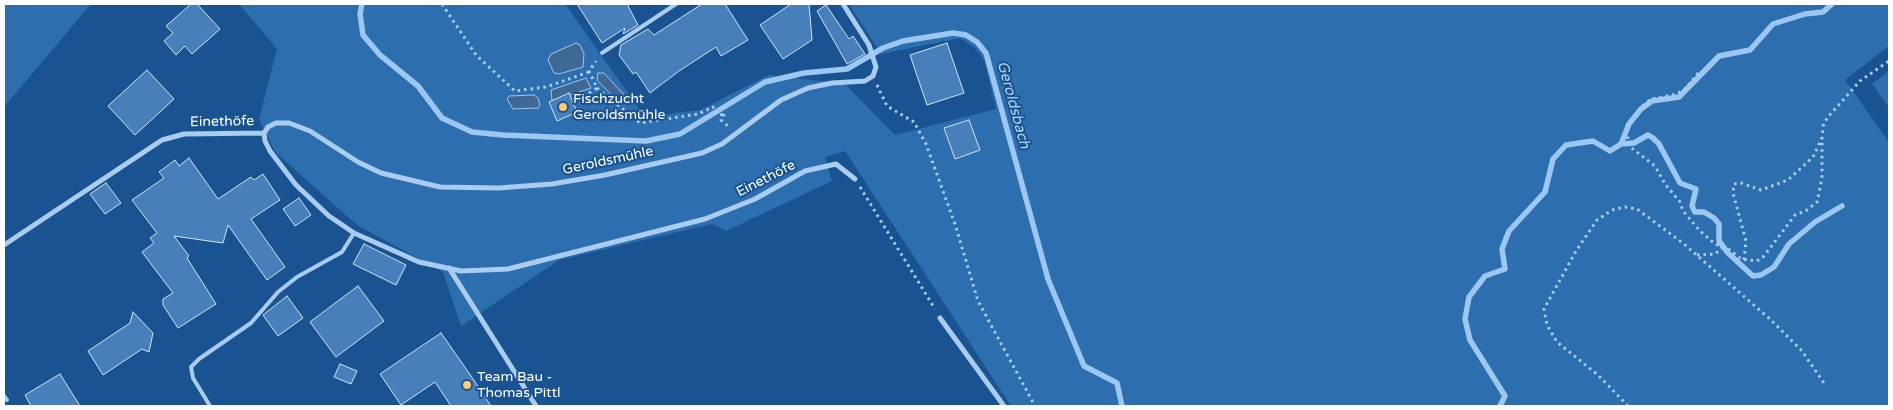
<!DOCTYPE html>
<meta charset="utf-8">
<style>
body{margin:0}
#map{position:relative;width:1893px;height:410px;overflow:hidden;background:#1a5391;font-family:"Varela Round",sans-serif}
canvas{display:block}
.frame{position:absolute;inset:0;border:5px solid #fff;pointer-events:none}
</style>
<div id="map">
<canvas width="1893" height="410"></canvas>
<div class="frame"></div>
</div>
<script>
const ctx = document.querySelector('canvas').getContext('2d');
ctx.lineJoin = 'round';
function fill(path, color) { ctx.fillStyle = color; ctx.fill(path, 'evenodd'); }
const toPath = rows => new Path2D(rows.map(r => 'M' + r).join(''));
function strokePath(path, color, width, dash) { ctx.strokeStyle = color; ctx.lineWidth = width; ctx.lineCap = dash ? 'butt' : 'round'; ctx.setLineDash(dash || []); ctx.stroke(path); }
function label(font, color, halo, rows, align = 'center') {
  ctx.font = font + ' "Varela Round",sans-serif'; ctx.lineWidth = 4; ctx.setLineDash([]); ctx.textBaseline = 'middle'; ctx.strokeStyle = halo; ctx.fillStyle = color; for (const [text, x, y, turn = 0] of rows) {
    ctx.save(); ctx.translate(x, y); ctx.rotate((+turn || 0) * Math.PI / 180); ctx.textAlign = isNaN(turn) ? turn : align; if (halo) ctx.strokeText(text, 0, 0); ctx.fillText(text, 0, 0); ctx.restore();
  }
}
fill(toPath([
 [4,4,91,4,4,107],
 [239,4,565,4,645,117,700,110,769,75,845,84,895,135,996,109,984,60,975,48,960,38,881,54,849,4,1889,4,1889,46,1845,80,1889,142,1889,406,1011,406,845,151,825,157,832,181,726,231,712,224,559,260,461,326,443,272,357,225,275,152,259,119,277,49],
 [1889,71,1889,108,1872,84]
]), '#2d6eaf');
const water = toPath([
 [576,43,580,45,584,54,583,67,559,74,554,73,548,60,551,54,576,43],
 [598,73,604,73,625,96,621,101,617,101,597,80,598,73],
 [586,78,591,88,552,101,551,90,586,78],
 [534,95,538,98,540,105,538,108,513,109,507,99,509,96,534,95]
]);
fill(water, '#3f6895');
strokePath(water, '#9cc7f1', 1);
strokePath(toPath([
 [362,4,360,14,363,35,380,55,418,86,442,118,472,132,503,135,646,141,680,134,765,82,804,73,847,69,883,48,903,41,953,33,966,35,977,42,986,53,1048,279,1084,366,1117,383,1122,406],
 [1621,144,1634,143,1648,135,1653,138,1659,144,1680,183,1696,189,1692,206,1695,212,1704,212,1714,218,1719,224,1719,241,1728,253,1753,276,1761,275,1774,267,1789,244,1815,222,1842,206],
 [1500,406,1505,396,1470,340,1465,319,1469,297,1485,276,1505,269,1502,249,1509,231,1545,192,1553,159,1566,145,1593,141,1610,151,1621,144,1629,124,1641,109,1652,101,1679,97,1719,56,1750,50,1773,24,1805,14,1823,12,1832,4]
]), '#9cc7f1', 5.5);
const building = toPath([
 [191,4,197,4,220,29,192,54,185,46,176,55,164,41,173,33,166,26,191,4],
 [577,4,627,4,638,25,623,34,625,28,602,43,577,4],
 [702,4,725,4,748,40,721,56,716,47,679,71,650,93,636,72,633,74,619,55,621,45,648,29,654,35,702,4],
 [791,4,809,4,812,40,783,59,760,25,791,4],
 [826,5,849,39,853,36,865,54,847,64,817,11,826,5],
 [947,43,964,93,927,105,910,55,947,43],
 [147,70,174,99,135,135,108,106,147,70],
 [569,93,577,112,557,121,549,102,569,93],
 [969,120,980,150,955,159,944,128,969,120],
 [189,158,218,199,251,177,254,180,263,174,280,200,251,219,285,267,267,280,228,225,223,243,174,236,189,256,187,258,216,304,178,328,163,305,163,299,173,293,142,252,154,243,150,238,157,233,132,200,164,178,159,172,175,160,179,166,189,158],
 [106,183,121,203,105,214,90,194,106,183],
 [299,198,311,215,295,226,283,209,299,198],
 [364,244,406,265,396,285,353,264,364,244],
 [358,286,384,321,336,357,310,322,358,286],
 [287,296,303,318,278,336,263,315,287,296],
 [133,312,153,333,149,352,142,349,103,375,88,351,130,323,133,312],
 [441,333,471,376,491,406,451,406,435,382,401,405,380,374,441,333],
 [340,364,357,371,351,384,334,377,340,364],
 [60,374,80,406,31,406,25,395,60,374]
]);
fill(building, '#477fba');
strokePath(building, '#d0e5fa', 1);
strokePath(toPath([
 [442,4,476,55,515,91,546,87,589,72],
 [1698,73,1686,88,1677,94,1651,99,1640,108,1626,127,1629,146,1655,166,1665,184,1680,202,1683,211,1700,231,1715,244,1730,250,1741,259,1757,261,1764,256,1795,215,1807,210,1817,202,1822,178,1822,138],
 [877,85,887,106,914,122,926,144,955,224,978,301,1035,406],
 [597,88,640,123,698,114,713,107,719,116,725,113,721,120,729,127],
 [578,100,597,88,589,71,596,61],
 [860,187,935,309],
 [1697,255,1715,254,1722,248],
 [1744,260,1746,241,1733,193,1734,184,1741,183,1761,190,1788,180,1813,157,1822,138,1823,126,1827,118,1860,81,1889,61],
 [1628,406,1598,375,1557,342,1547,325,1544,309,1576,251,1597,220,1612,210,1625,207,1637,209,1684,244,1771,320,1802,351,1826,386]
]), '#a9ccef', 3, [2.5, 4]);
strokePath(toPath([
 [602,53,676,4],
 [4,396,7,400],
 [210,406,193,378,191,367,199,359,251,323,278,292,297,277,342,252,354,233]
]), '#a9ccef', 4);
strokePath(toPath([
 [264,133,268,127,276,123,289,123,310,131,358,162,381,173,440,187,499,188,552,184,605,175,702,153,722,144,781,100,808,88,832,83,865,81,873,76,876,67,869,45,843,4],
 [4,245,162,140,184,134,264,133,265,141,270,151,296,185,329,216,354,233,419,262,461,271,508,269,705,219,755,199,805,171,836,164,855,179],
 [449,268,536,406],
 [940,318,1004,406]
]), '#a9ccef', 5);
for (const [x, y, r, color] of [
 [563,107,5,"#ffcd67"],
 [467,385,5,"#ffcd67"]
]) { const dot = new Path2D(); dot.arc(x, y, r, 0, 2 * Math.PI); ctx.fillStyle = color; ctx.fill(dot); strokePath(dot, '#1a5391', 2); }
label('14px', '#fff', '#1a5391', [
 ["Fischzucht",573,99],
 ["Geroldsmühle",573,115],
 ["Team Bau -",477,377],
 ["Thomas Pittl",477,393]
], 'left');
label('14px', '#fff', '#1a5391', [
 ["Einethöfe",222,122,-1],
 ["Geroldsmühle",608,161,-12],
 ["Einethöfe",766,179,-27]
]);
label('italic 15px', '#b5d5f6', '#1a5391', [
 ["Geroldsbach",1013,105,75]
]);
</script>
